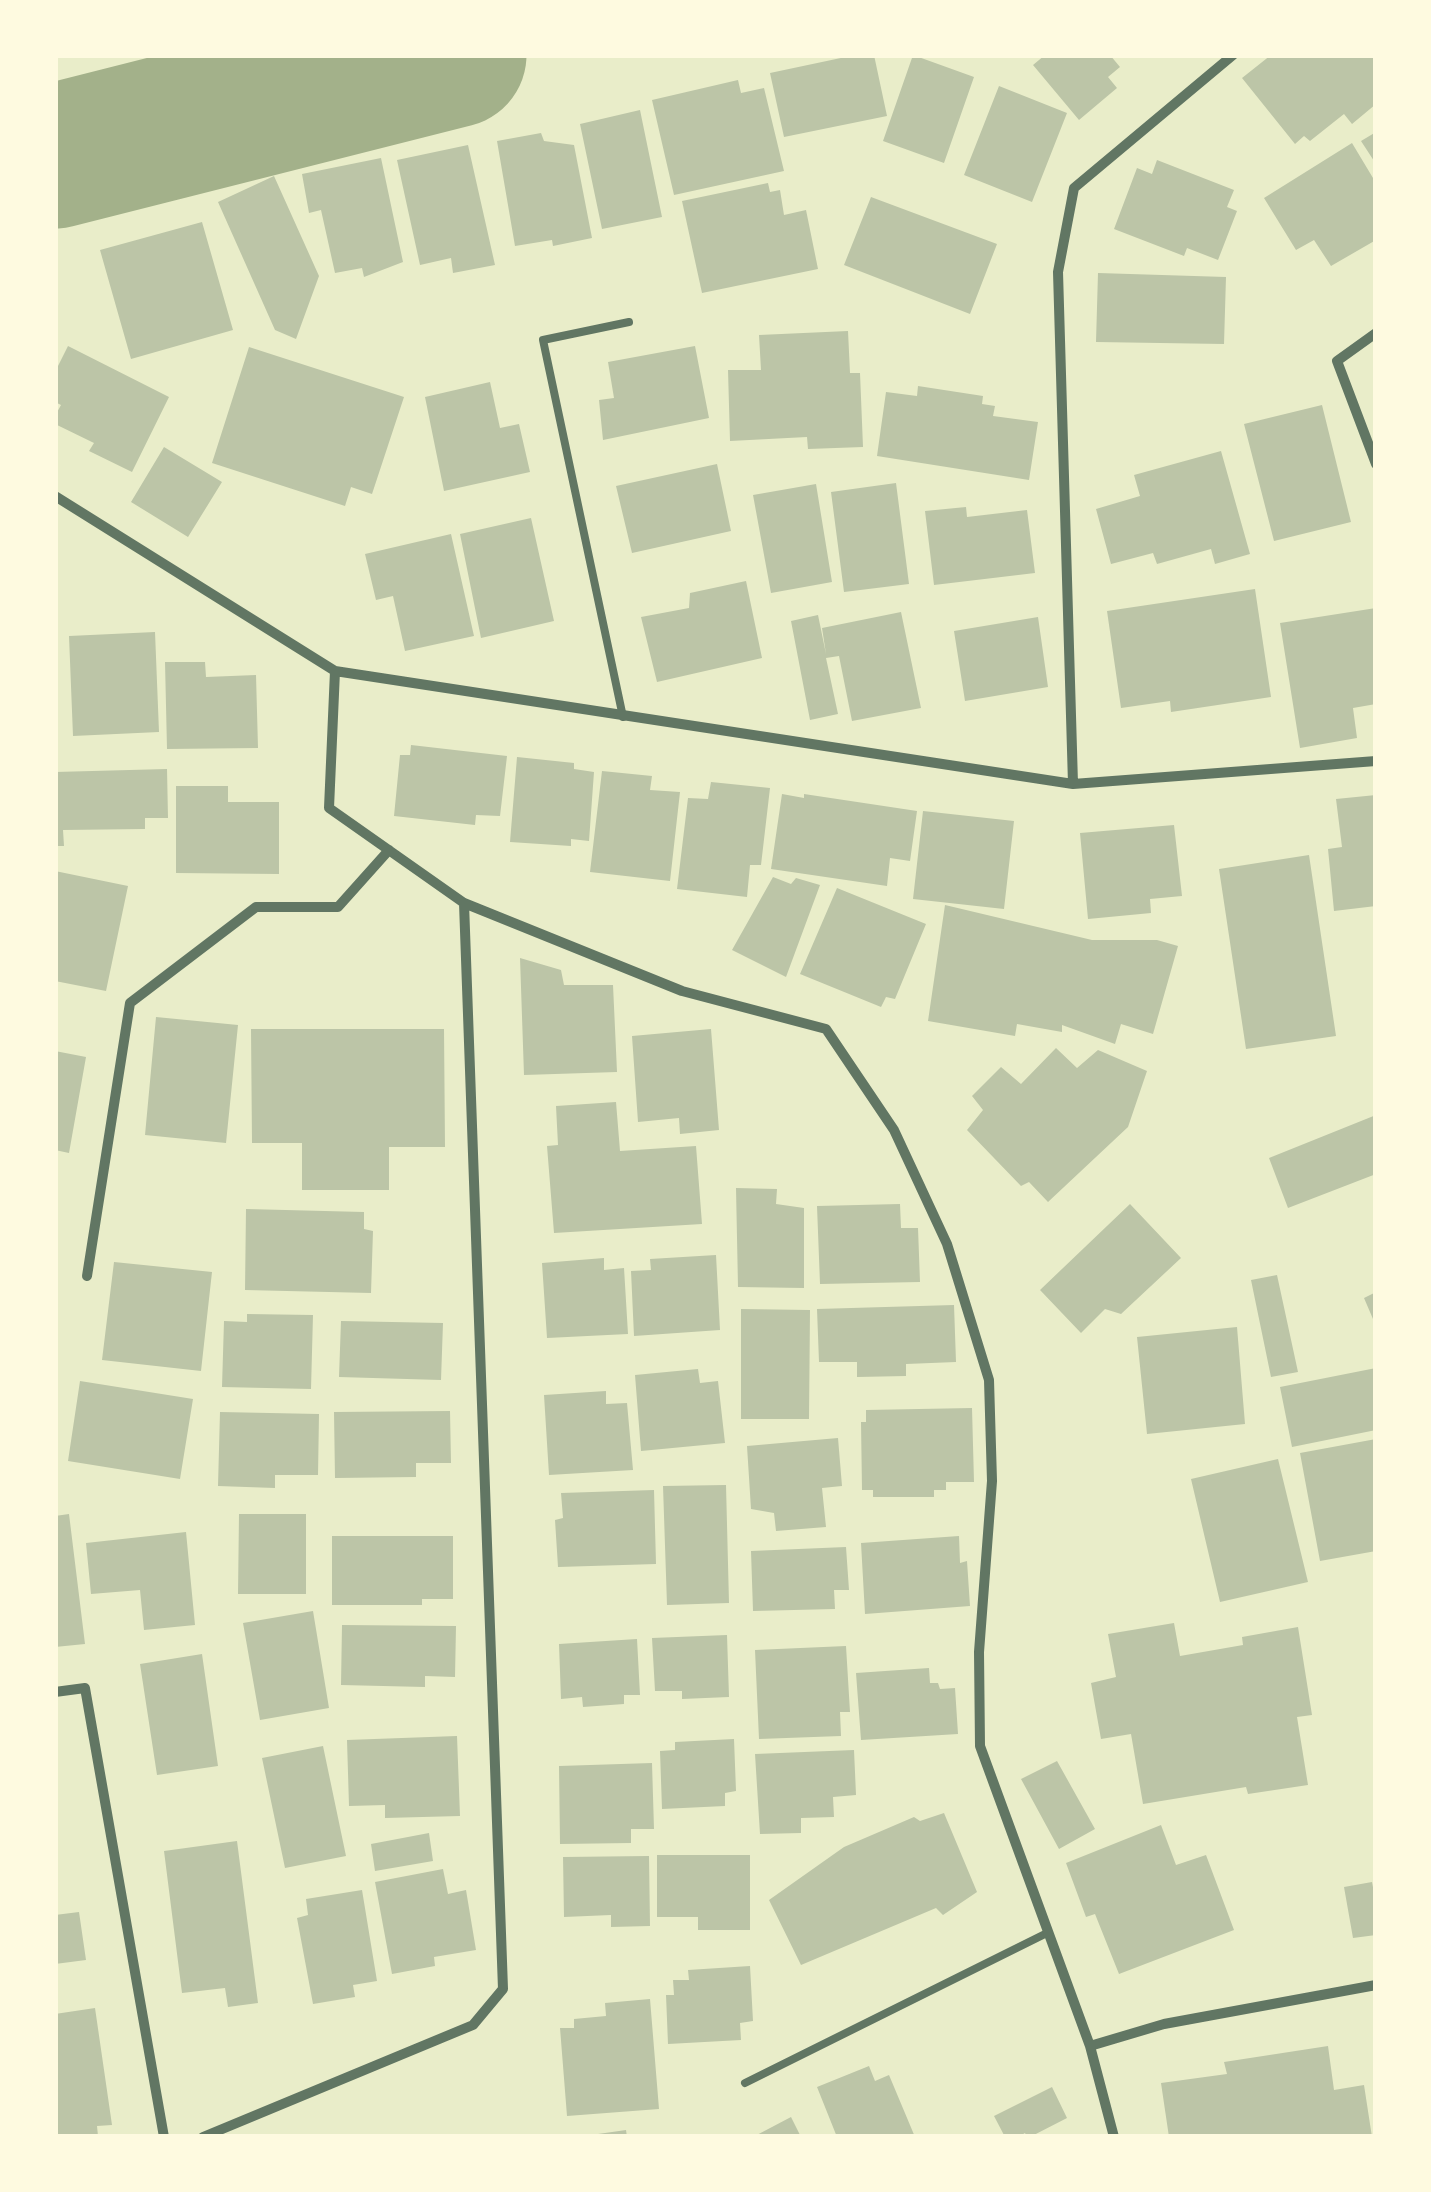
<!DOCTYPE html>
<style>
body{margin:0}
#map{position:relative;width:1431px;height:2192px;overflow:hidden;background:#e9edc9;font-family:"Roboto Condensed",sans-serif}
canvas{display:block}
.frame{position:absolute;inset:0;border:58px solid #fefae0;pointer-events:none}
</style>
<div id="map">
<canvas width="1431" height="2192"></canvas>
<div class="frame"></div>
</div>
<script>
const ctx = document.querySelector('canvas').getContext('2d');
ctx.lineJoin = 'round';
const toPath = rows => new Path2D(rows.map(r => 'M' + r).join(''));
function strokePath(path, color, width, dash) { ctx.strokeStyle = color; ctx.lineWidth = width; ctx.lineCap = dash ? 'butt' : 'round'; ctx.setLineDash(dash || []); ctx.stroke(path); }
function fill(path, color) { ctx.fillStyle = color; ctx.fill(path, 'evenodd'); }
strokePath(toPath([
 [55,156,454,55]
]), '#a3b18a', 145);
fill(toPath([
 [855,55,874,55,887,116,784,137,770,73],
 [913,55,974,77,944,163,883,141],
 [1045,55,1110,55,1120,67,1108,77,1117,88,1079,120,1033,65],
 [1271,55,1376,55,1376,104,1352,124,1344,114,1310,141,1304,136,1295,144,1242,78],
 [738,80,741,93,764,88,784,171,674,195,652,100],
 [999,86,1067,113,1032,202,964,175],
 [640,110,662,217,602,229,580,124],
 [1376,132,1376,164,1361,141],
 [541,133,544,141,574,145,592,238,553,246,552,240,515,246,497,141],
 [1352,143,1376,183,1376,240,1331,266,1314,240,1296,250,1264,198],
 [468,145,495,265,453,273,451,258,420,265,397,160],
 [381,158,403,262,364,277,362,268,335,273,321,210,309,213,302,174],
 [1157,160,1234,190,1227,207,1237,211,1218,260,1187,248,1184,256,1114,229,1137,168,1152,174],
 [274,176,319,276,296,339,275,330,218,202],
 [768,183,770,192,780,190,784,215,806,210,818,269,702,293,682,201],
 [871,197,997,244,970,314,844,265],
 [202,222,233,330,131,359,100,250],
 [1098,273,1226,277,1224,344,1096,342],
 [848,331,850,373,860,373,863,447,808,449,807,437,730,441,728,370,761,370,759,335],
 [68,346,169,397,132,472,89,451,94,443,55,424,55,416,61,405,55,402,55,372],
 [695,346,709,418,603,440,599,400,614,398,608,362],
 [249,347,404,397,372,494,351,487,345,506,212,463],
 [490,382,500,428,519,424,530,472,444,491,425,397],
 [918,386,983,396,982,404,995,406,993,416,1038,422,1029,480,877,456,886,392,917,396],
 [1322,405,1351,522,1274,541,1244,424],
 [164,447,222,482,188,537,131,502],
 [1221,451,1250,554,1215,564,1211,549,1157,564,1153,553,1111,564,1096,509,1140,496,1134,475],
 [717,464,731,531,632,553,616,486],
 [896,483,909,584,844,592,831,492],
 [816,484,832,582,771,593,753,495],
 [966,507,967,517,1027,510,1035,573,934,585,925,511],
 [531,518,554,621,481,638,460,534],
 [451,534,474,636,405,651,393,596,376,600,365,554],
 [746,581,762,658,657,682,641,617,689,608,690,593],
 [1255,589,1271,697,1171,712,1170,701,1121,708,1107,611],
 [1376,608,1376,704,1353,708,1357,738,1300,748,1280,623],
 [901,612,921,708,852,721,839,656,826,658,838,714,810,720,791,621,818,615,826,654,822,628],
 [1038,617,1048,687,965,701,954,631],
 [155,632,159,732,73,736,69,636],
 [165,662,205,662,206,677,256,675,258,748,167,749],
 [411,745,507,756,500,816,476,815,475,825,394,816,400,755,410,755],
 [517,757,574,763,574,769,594,772,589,841,571,839,571,846,510,842],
 [167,769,168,818,145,818,145,829,63,830,64,846,55,846,55,772],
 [602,771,652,776,650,790,680,792,670,881,590,872],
 [711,782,770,788,761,865,750,865,747,897,677,889,688,798,708,799],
 [176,786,228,786,228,802,279,802,279,874,176,873],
 [782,794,804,798,804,794,917,811,910,861,890,858,887,886,771,869],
 [1376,795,1376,906,1334,911,1328,849,1342,847,1336,799],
 [923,811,1014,821,1004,909,913,899],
 [1174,825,1182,896,1150,899,1151,913,1088,919,1080,833],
 [1309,855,1336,1036,1246,1049,1219,869],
 [55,871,128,886,106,991,55,981],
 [773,877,791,884,796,878,820,885,786,977,732,950],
 [837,888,926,924,895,999,886,997,881,1007,800,974],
 [945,905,1092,940,1157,940,1178,946,1153,1034,1121,1024,1115,1044,1062,1025,1062,1032,1017,1024,1015,1036,928,1021],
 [520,958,561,970,564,985,613,985,617,1072,524,1075],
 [156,1017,238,1025,226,1143,145,1135],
 [251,1029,444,1029,445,1147,389,1147,389,1190,302,1190,302,1143,252,1143],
 [711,1029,719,1130,680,1134,679,1118,638,1122,632,1036],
 [1056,1048,1077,1068,1098,1050,1147,1071,1128,1127,1048,1202,1029,1182,1021,1186,967,1130,983,1110,972,1096,1001,1067,1021,1084],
 [55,1051,86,1057,69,1153,55,1150],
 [616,1102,620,1151,696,1146,702,1224,554,1233,547,1146,558,1145,556,1106],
 [1376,1115,1376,1174,1288,1208,1269,1158],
 [736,1188,777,1189,776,1204,804,1208,804,1288,738,1287],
 [900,1204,901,1228,918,1228,920,1282,820,1284,817,1206],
 [1130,1204,1181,1258,1121,1314,1105,1309,1081,1333,1040,1290],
 [246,1209,364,1212,364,1229,373,1231,371,1293,245,1290],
 [716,1255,720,1330,634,1336,631,1271,651,1270,650,1259],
 [604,1258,604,1270,624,1268,628,1334,547,1338,542,1263],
 [114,1262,212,1272,201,1371,102,1360],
 [1277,1275,1298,1372,1271,1377,1251,1280],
 [1376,1292,1376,1326,1364,1298],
 [954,1305,956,1362,906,1364,906,1376,857,1377,857,1362,819,1362,817,1309],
 [741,1309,810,1310,809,1419,741,1419],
 [247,1314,313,1315,311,1389,222,1387,224,1321,247,1322],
 [341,1321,443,1323,441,1380,339,1377],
 [1237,1327,1245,1424,1147,1434,1137,1337],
 [1376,1368,1376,1430,1292,1447,1280,1387],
 [698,1369,700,1383,718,1381,725,1443,641,1451,635,1375],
 [80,1381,193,1399,180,1479,68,1461],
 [606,1391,606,1404,627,1403,633,1470,549,1475,544,1395],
 [972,1408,974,1482,946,1482,946,1490,934,1490,934,1497,873,1497,873,1490,862,1490,861,1422,866,1422,866,1410],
 [450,1411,451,1463,416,1463,416,1477,335,1478,334,1412],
 [220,1412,319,1414,318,1475,275,1475,275,1488,218,1486],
 [838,1438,842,1486,822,1488,826,1527,776,1531,774,1513,751,1509,747,1446],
 [1376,1439,1376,1538,1374,1539,1376,1551,1320,1561,1300,1453],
 [1278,1459,1308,1582,1220,1602,1191,1479],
 [726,1485,729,1603,667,1605,663,1486],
 [654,1490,656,1564,558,1567,555,1520,563,1518,561,1493],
 [69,1514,85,1644,55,1647,55,1516],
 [239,1514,306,1514,306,1594,238,1594],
 [186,1532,195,1625,144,1630,140,1590,91,1594,86,1543],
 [332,1536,453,1536,453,1599,422,1599,422,1605,332,1605],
 [959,1536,960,1563,967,1561,970,1606,865,1614,861,1543],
 [846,1547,849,1590,834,1590,835,1609,753,1611,751,1551],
 [313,1611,329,1708,260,1720,243,1623],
 [1174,1623,1180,1656,1243,1645,1242,1637,1298,1627,1312,1715,1297,1717,1308,1785,1248,1794,1246,1787,1143,1804,1131,1734,1101,1739,1091,1683,1116,1677,1108,1634],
 [342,1625,456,1626,455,1677,425,1676,425,1687,341,1685],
 [727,1635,729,1697,682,1699,682,1691,655,1691,652,1638],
 [637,1639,640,1695,624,1695,624,1704,583,1707,582,1697,561,1699,559,1644],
 [846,1646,850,1712,840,1712,841,1736,759,1739,755,1650],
 [202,1654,218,1766,157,1775,140,1664],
 [929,1668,930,1683,938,1683,940,1689,955,1688,958,1734,861,1740,856,1673],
 [457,1736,460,1816,385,1818,385,1805,349,1806,347,1740],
 [734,1739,736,1791,725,1793,725,1806,662,1809,660,1751,675,1750,675,1742],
 [323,1746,346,1856,285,1868,262,1758],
 [854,1750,856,1795,833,1797,834,1817,801,1818,801,1833,760,1834,755,1754],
 [1057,1761,1095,1829,1059,1849,1021,1779],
 [652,1763,654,1829,631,1829,631,1843,560,1844,559,1766],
 [944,1813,977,1892,943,1915,936,1908,801,1965,769,1900,844,1847,914,1817,920,1821],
 [1161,1825,1176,1865,1206,1855,1234,1930,1119,1974,1095,1914,1086,1917,1066,1863],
 [429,1833,433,1861,375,1871,371,1844],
 [237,1841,258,2003,228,2007,225,1988,182,1993,164,1851],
 [657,1855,750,1855,750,1930,698,1930,698,1917,657,1917],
 [649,1856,650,1926,611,1927,611,1915,564,1917,563,1857],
 [443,1869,448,1894,466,1890,476,1950,434,1957,435,1966,392,1974,375,1882],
 [1372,1882,1376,1903,1376,1935,1353,1938,1344,1887],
 [362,1890,377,1981,353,1985,355,1997,313,2004,297,1918,308,1915,306,1899],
 [79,1912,86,1960,55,1964,55,1915],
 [750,1966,753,2021,740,2023,741,2040,668,2044,666,1995,674,1995,673,1980,689,1980,688,1970],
 [650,1999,659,2109,567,2116,560,2028,574,2028,574,2019,606,2016,605,2003],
 [95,2008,112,2125,97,2126,98,2136,55,2137,55,2014],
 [1328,2046,1334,2090,1364,2085,1372,2137,1169,2137,1161,2083,1227,2074,1224,2062],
 [869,2066,875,2081,889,2075,915,2137,837,2137,817,2087],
 [1052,2087,1067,2118,1030,2137,1027,2137,1025,2133,1018,2137,1005,2137,994,2116],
 [791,2117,801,2137,753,2137],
 [626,2130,627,2137,591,2137,591,2135]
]), '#bcc5a7');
strokePath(toPath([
 [623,717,543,340,629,322],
 [745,2083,1047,1933]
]), '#617663', 8);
strokePath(toPath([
 [1376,333,1337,361,1376,464],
 [55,496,335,671,1073,784,1376,761],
 [335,671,329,808,464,903,682,991,826,1029,894,1130,947,1244,989,1380,992,1481,979,1652,980,1746,1090,2046,1114,2137],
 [1073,784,1058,272,1074,188,1233,55],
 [87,1276,130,1003,256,907,338,907,389,850],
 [55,1692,85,1688,164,2137],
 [1090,2046,1164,2024,1376,1985],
 [203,2137,473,2025,503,1989,464,903]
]), '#617663', 10);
</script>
